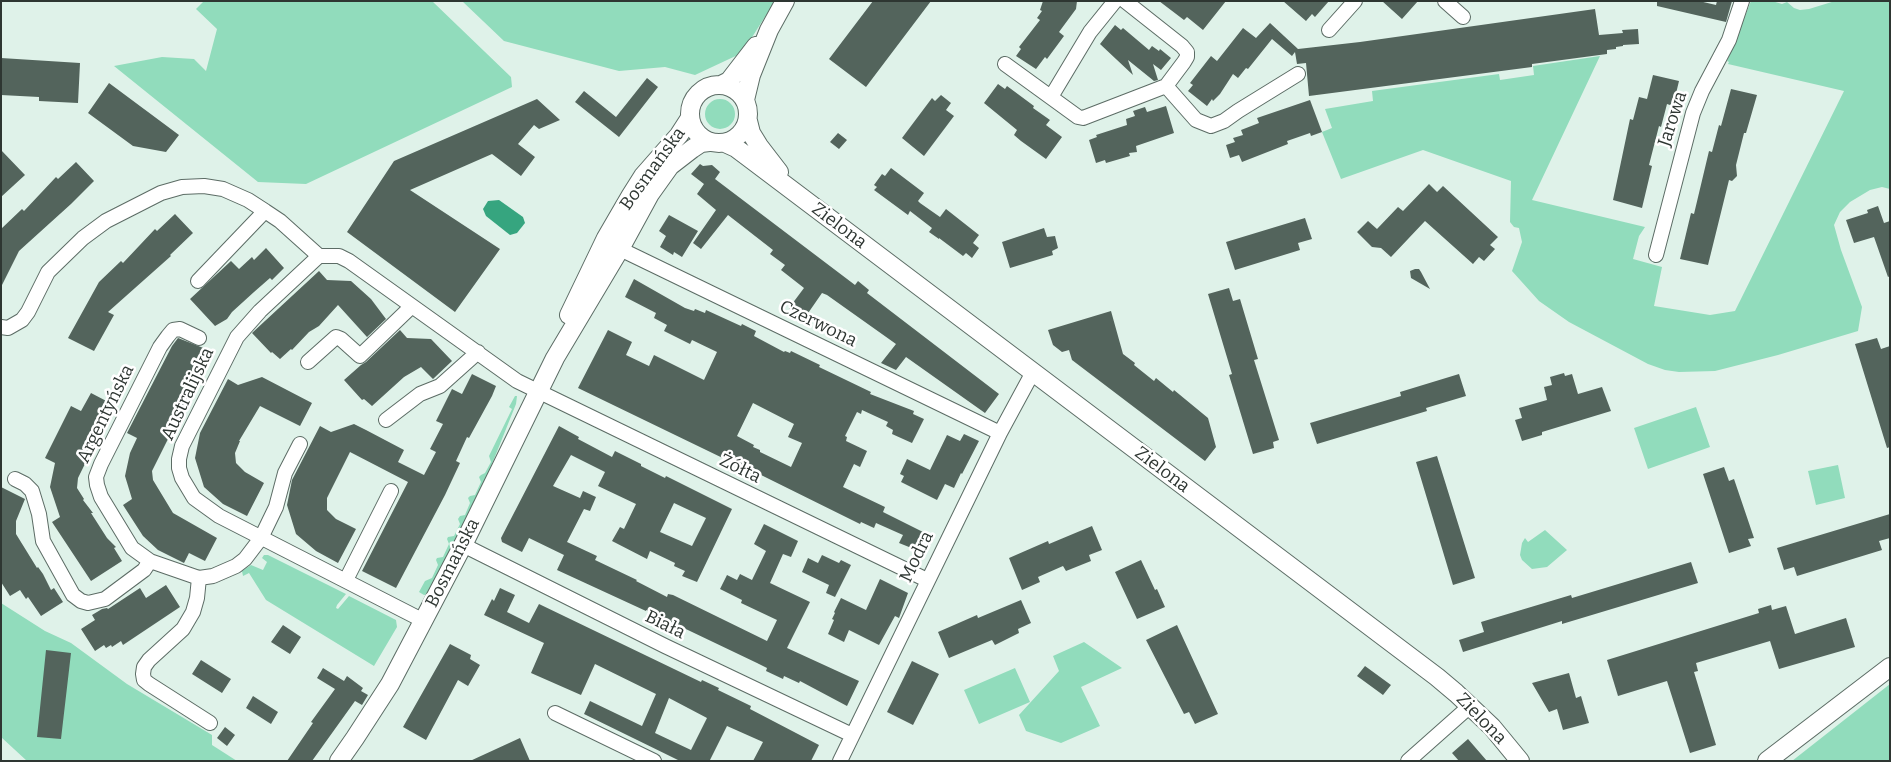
<!DOCTYPE html>
<meta charset="utf-8">
<style>
body{margin:0}
#map{position:relative;width:1891px;height:762px;overflow:hidden;background:#dff2e9;font-family:Bitter,serif}
canvas{display:block}
.frame{position:absolute;inset:0;border:2px solid #2e3632;pointer-events:none}
</style>
<div id="map">
<canvas width="1891" height="762"></canvas>
<div class="frame"></div>
</div>
<script>
const ctx = document.querySelector('canvas').getContext('2d');
ctx.lineJoin = 'round';
function fill(path, color) { ctx.fillStyle = color; ctx.fill(path, 'evenodd'); }
const toPath = rows => new Path2D(rows.map(r => 'M' + r).join(''));
function strokePath(path, color, width, dash) { ctx.strokeStyle = color; ctx.lineWidth = width; ctx.lineCap = dash ? 'butt' : 'round'; ctx.setLineDash(dash || []); ctx.stroke(path); }
function label(font, color, halo, rows, align = 'center') {
  ctx.font = font + ' Bitter,serif'; ctx.lineWidth = 5; ctx.setLineDash([]); ctx.textBaseline = 'middle'; ctx.strokeStyle = halo; ctx.fillStyle = color; for (const [text, x, y, turn = 0] of rows) {
    ctx.save(); ctx.translate(x, y); ctx.rotate((+turn || 0) * Math.PI / 180); ctx.textAlign = isNaN(turn) ? turn : align; if (halo) ctx.strokeText(text, 0, 0); ctx.fillText(text, 0, 0); ctx.restore();
  }
}
fill(toPath([
 [204,1,432,1,511,77,512,87,306,184,258,182,114,66,162,57,194,59,206,71,217,29,196,9],
 [462,1,775,1,742,53,695,75,665,67,619,71,504,41],
 [1751,1,1772,1,1782,4,1787,2,1794,8,1800,10,1809,9,1835,1,1890,1,1890,189,1882,187,1870,190,1850,202,1840,212,1834,225,1841,250,1862,307,1858,331,1778,355,1715,371,1679,372,1665,370,1648,364,1569,322,1539,301,1512,271,1522,242,1519,228,1514,227,1510,222,1511,181,1423,150,1341,179,1322,132,1332,128,1325,109,1373,101,1372,91,1499,74,1500,80,1534,75,1533,66,1600,56,1532,200,1645,227,1639,236,1633,259,1662,267,1654,306,1710,315,1735,311,1844,91,1728,64,1729,62,1727,61],
 '705 114a15 15 0 1 1 30 0a15 15 0 1 1-30 0Z',
 [515,396,517,396,516,404,482,489,429,594,424,595,419,592,425,581,432,578,438,565,436,560,437,558,443,557,449,544,447,539,448,537,454,536,460,524,458,519,460,516,465,515,470,503,468,498,470,496,475,495,481,482,479,477,481,475,485,473,491,462,489,456,512,409,509,407],
 [1696,407,1710,447,1648,469,1634,428],
 [1838,465,1845,498,1816,505,1808,471],
 [1545,530,1567,550,1547,567,1532,569,1522,560,1520,555,1522,543,1525,538,1528,542],
 [264,555,268,555,346,594,337,605,336,608,338,609,349,596,396,620,397,627,374,666,266,600,249,573,243,576,242,571,251,565,263,570,267,562,262,558],
 [1,603,45,631,71,643,127,684,212,735,212,745,237,761,27,761,1,737],
 [1084,642,1122,668,1081,687,1100,726,1061,743,1026,731,1019,715,1059,671,1053,656],
 [1015,668,1030,702,979,724,964,690],
 [1890,684,1890,761,1792,761]
]), '#91dcbc');
fill(toPath([
 [499,200,523,217,525,223,517,233,510,235,486,216,483,209,488,201]
]), '#36a57f');
fill(toPath([
 [873,1,931,1,866,87,829,59],
 [1043,1,1077,1,1076,9,1059,32,1064,36,1047,59,1045,57,1036,69,1016,56,1021,49,1019,47,1040,20,1037,18,1042,11,1040,10],
 [1159,1,1226,1,1203,30,1187,17,1184,20],
 [1283,1,1329,1,1315,17,1312,14,1306,21],
 [1382,1,1418,1,1402,19],
 [1657,1,1699,1,1716,5,1717,1,1732,1,1726,22,1657,6],
 [1595,9,1599,35,1623,33,1622,30,1638,29,1639,44,1623,45,1623,46,1616,47,1616,49,1607,50,1607,54,1532,64,1532,67,1309,96,1306,63,1297,64,1295,52,1292,56,1272,39,1248,69,1246,68,1238,78,1233,74,1220,94,1213,101,1212,99,1207,106,1188,91,1193,85,1190,83,1211,56,1217,61,1243,28,1256,38,1270,23,1298,49,1360,42],
 [1115,25,1121,30,1123,28,1149,50,1152,46,1159,51,1160,49,1171,58,1161,70,1153,64,1158,80,1154,81,1128,60,1133,75,1100,44],
 [1,58,80,63,78,103,39,101,39,97,1,95],
 [1653,75,1679,81,1673,106,1667,104,1661,127,1659,126,1649,165,1652,166,1642,208,1613,200,1630,119,1633,120,1639,97,1647,99],
 [647,78,658,87,619,137,575,102,584,91,616,117],
 [109,83,179,135,166,152,133,146,88,113],
 [998,84,1005,89,1007,86,1034,106,1033,108,1050,120,1046,125,1062,137,1046,159,1021,141,1014,135,1017,130,984,103],
 [1731,89,1757,95,1746,133,1744,133,1736,165,1737,176,1732,181,1729,180,1708,265,1680,259,1691,213,1694,214,1709,151,1712,152,1719,125,1721,126],
 [941,95,951,103,946,110,954,116,924,156,902,138,932,98,935,101],
 [537,99,560,120,539,129,534,125,518,144,535,157,521,176,492,154,410,190,500,249,455,312,347,232,394,161],
 [1310,100,1322,132,1311,136,1310,133,1287,141,1288,144,1242,162,1239,155,1230,158,1226,145,1235,142,1233,138,1243,135,1241,130,1259,123,1257,118],
 [1166,106,1174,133,1136,146,1137,152,1129,153,1130,156,1106,163,1105,160,1096,163,1089,140,1097,137,1096,135,1127,125,1126,119,1135,116,1133,111,1145,107,1147,112],
 [838,133,847,140,839,149,830,142],
 [1,150,25,175,1,197],
 [76,162,94,181,71,204,19,251,1,287,1,229,22,209,24,211,56,177,58,179],
 [700,164,703,166,712,165,720,172,715,179,855,285,858,281,869,290,867,293,999,394,985,413,906,357,896,370,881,363,896,344,827,295,822,293,804,319,789,308,804,288,781,270,785,265,770,254,773,250,728,215,701,249,693,243,716,210,697,194,704,184,691,174],
 [891,168,924,193,918,201,920,203,940,217,946,209,979,235,973,243,979,248,972,258,966,253,963,256,939,238,939,239,929,232,932,228,910,211,908,215,874,190,877,187,874,185,882,174,885,176],
 [1429,184,1437,192,1443,186,1498,237,1490,245,1495,249,1484,261,1479,257,1473,264,1425,221,1391,257,1381,248,1372,247,1357,232,1368,221,1377,229,1398,207,1403,211],
 [1878,206,1884,223,1890,221,1890,276,1888,277,1874,237,1854,243,1846,220,1868,213,1867,210],
 [175,214,193,233,170,255,171,256,108,312,114,315,94,351,68,338,99,282,121,261,123,263,155,229,157,231],
 [669,215,698,231,682,257,674,252,673,255,660,247,666,236,659,231],
 [1305,218,1312,239,1298,243,1300,250,1235,270,1226,242],
 [1044,228,1047,237,1055,236,1058,248,1052,251,1053,255,1010,268,1002,242],
 [266,248,284,268,272,280,270,278,254,292,232,312,227,319,215,326,190,299,231,261,239,269,252,257,254,260],
 [1415,269,1419,269,1421,272,1430,289,1411,278,1410,271],
 [319,271,327,280,351,281,371,299,386,319,367,337,338,305,319,326,309,332,292,350,291,349,280,359,272,352,271,353,252,333],
 [634,279,685,308,694,311,695,309,705,313,706,310,741,326,742,324,756,331,754,336,784,352,785,351,790,353,791,351,820,365,819,367,871,392,870,394,914,411,913,414,924,419,912,443,892,434,893,430,886,426,888,422,862,410,861,414,857,412,845,436,847,437,846,441,867,451,860,467,854,464,843,487,885,507,883,512,927,534,919,551,899,543,903,535,876,523,874,528,861,522,860,524,759,474,756,479,740,471,741,469,733,463,578,388,608,330,632,342,626,355,649,366,654,355,704,380,717,352,692,340,690,344,664,331,667,325,654,318,656,313,625,297],
 [753,403,794,424,788,437,802,443,791,467,760,452,760,450,753,447,754,445,737,436],
 [1229,288,1233,301,1240,299,1258,359,1254,360,1279,440,1273,442,1274,448,1253,454,1229,375,1232,374,1208,294],
 [1111,311,1123,354,1135,363,1134,365,1154,381,1156,378,1173,392,1174,390,1208,418,1216,447,1205,461,1072,360,1069,350,1062,352,1053,345,1048,330],
 [400,330,407,338,431,339,452,361,433,379,421,367,404,377,372,406,364,399,362,400,344,380,361,365,366,362],
 [178,338,211,351,200,376,199,376,183,406,179,411,180,412,172,431,152,471,153,480,173,513,217,538,205,561,189,553,184,563,158,550,143,536,123,505,132,499,125,476,130,453,137,438,127,433,172,346],
 [1877,338,1881,349,1890,346,1890,447,1887,448,1855,344],
 [1564,373,1565,376,1572,374,1578,394,1602,387,1611,411,1542,432,1542,435,1522,441,1515,420,1522,418,1519,408,1547,400,1544,387,1552,385,1550,377],
 [472,374,496,386,492,396,469,438,467,437,456,461,460,463,445,495,396,588,362,571,408,482,350,452,327,498,327,510,336,519,356,529,338,563,316,551,296,534,287,505,292,480,320,426,331,432,354,424,366,430,404,450,398,462,424,475,436,452,430,449,443,424,436,421,452,389,462,394],
 [1459,374,1466,396,1426,408,1427,411,1317,444,1310,423,1401,396,1400,392],
 [262,377,312,403,300,426,260,406,239,441,240,441,235,453,236,463,245,472,264,483,247,516,223,504,204,487,195,458,200,433,228,379,238,385],
 [91,393,114,405,78,478,77,488,84,499,83,500,93,513,91,513,107,538,116,547,114,548,122,561,91,581,52,522,60,517,50,487,55,463,45,458,71,406,81,411],
 [559,426,579,437,578,439,612,457,615,451,641,464,641,466,665,478,666,476,732,509,697,582,682,576,685,571,674,566,675,563,650,551,647,559,612,541,620,527,624,529,636,504,598,486,605,472,571,455,553,486,580,498,583,491,596,497,590,511,584,509,567,542,597,556,595,560,637,580,636,581,667,597,668,594,673,595,767,641,777,620,741,603,742,600,720,589,727,575,737,580,740,574,752,580,766,551,754,544,764,524,798,541,791,557,783,554,770,583,810,602,787,648,859,681,847,706,800,681,799,683,784,676,783,679,766,671,767,668,757,663,646,610,646,611,557,570,564,555,529,538,522,552,502,542,501,538],
 [674,503,706,518,692,546,660,532],
 [964,434,979,441,962,474,961,473,954,488,945,484,937,500,901,482,904,476,900,474,907,459,930,470,947,435,960,441],
 [1437,456,1475,578,1453,585,1416,462],
 [1724,467,1729,481,1734,479,1754,538,1748,539,1751,546,1729,553,1703,474],
 [1,487,25,499,16,521,16,534,37,568,38,567,43,574,51,590,54,588,63,602,41,616,28,597,26,599,20,590,10,596,1,582],
 [1890,514,1890,538,1879,541,1882,550,1797,576,1794,567,1784,570,1777,548],
 [1092,526,1102,550,1089,555,1091,561,1066,571,1063,566,1038,577,1040,582,1022,590,1009,558,1048,541,1049,544],
 [822,555,839,563,841,560,851,565,835,597,826,593,829,585,802,572,808,558,818,563],
 [1141,560,1155,590,1157,589,1165,607,1137,619,1115,572],
 [1691,562,1698,583,1562,624,1562,621,1463,652,1459,640,1484,632,1481,622,1571,595,1572,598],
 [880,579,908,593,899,618,895,616,879,645,849,630,844,642,828,634,834,620,832,619,835,613,834,612,841,598,866,610],
 [166,585,180,607,123,645,121,641,112,647,111,645,106,648,104,645,95,651,81,629,95,620,92,615,102,609,107,608,108,609,140,588,146,598],
 [500,588,515,595,507,612,529,623,539,604,701,682,702,680,719,688,718,690,751,706,750,709,819,745,811,761,753,761,763,742,727,726,710,760,713,761,680,761,584,714,590,701,642,726,656,694,595,664,581,695,531,673,544,643,484,615,492,599,494,601],
 [669,698,707,718,691,750,655,733],
 [1021,600,1031,623,1018,629,1019,633,995,645,992,640,949,658,938,632,977,615,978,618],
 [1771,605,1772,610,1786,606,1795,634,1846,618,1855,647,1779,669,1770,641,1696,663,1698,671,1694,672,1716,745,1690,753,1667,681,1618,696,1607,660,1759,613,1758,609],
 [283,625,301,637,290,654,271,642],
 [1177,625,1218,714,1195,724,1189,712,1184,714,1146,640],
 [450,644,471,655,470,659,480,665,468,686,458,680,426,740,403,727],
 [46,650,71,653,61,739,37,737],
 [201,660,231,679,222,693,192,674],
 [912,661,939,674,913,725,887,712],
 [1365,666,1391,685,1383,695,1357,676],
 [323,668,344,681,347,676,363,688,361,691,368,695,362,705,355,701,312,761,287,761,313,723,311,722,335,689,317,678],
 [1569,673,1576,698,1581,696,1589,723,1563,730,1557,709,1549,712,1532,683],
 [253,696,278,712,271,724,246,708],
 [225,727,235,735,227,746,217,738],
 [520,738,530,761,470,761],
 [1468,739,1487,761,1459,761,1452,753]
]), '#53645c');
const minor = toPath([
 [1445,1,1463,17],
 [1329,30,1355,1],
 [1005,64,1078,117,1083,118,1166,86,1184,62,1187,57,1187,52,1182,46,1125,1],
 [1166,86,1196,120,1211,126,1224,121,1238,111,1298,74],
 [1051,97,1090,32,1115,1],
 [620,249,1000,433],
 [1656,255,1693,113,1702,91,1729,40,1742,1],
 [198,281,265,211,280,221,319,256],
 [1,327,8,328,22,320,28,312,48,272,83,238,106,221,161,193,182,187,204,186,223,189,248,200,265,211],
 [199,338,180,329,173,330,168,336,160,347,101,464,96,477,97,485,101,497,132,548,150,561,199,578,213,576,236,566,245,559,261,538,276,507,285,473,300,444],
 [308,362,336,337,341,339,360,356,412,306],
 [386,420,420,394,440,386,478,352],
 [15,479,25,484,32,491,39,514,43,541,73,595,81,601,88,603,105,599,144,570,150,561],
 [463,545,665,646,852,735],
 [199,578,197,598,193,612,183,629,149,660,144,667,143,674,144,680,149,684,210,723],
 [346,580,391,491],
 [424,621,219,516,194,498,182,478,179,468,179,459,182,446,237,337,260,311,319,256,339,256,349,261,517,381,927,580],
 [555,713,654,761],
 [840,761,1000,433,1033,372],
 [1408,761,1470,706]
]);
const tertiary = toPath([
 '690 114a29 29 0 1 1 58 0a29 29 0 1 1-58 0Z',
 [721,85,729,81,756,46],
 [745,100,751,75,769,30,785,1],
 [748,121,751,133,759,146,779,172],
 [725,143,736,148,748,157,1437,677,1456,693,1492,727,1520,761],
 [569,315,606,238,631,195,643,176,679,135,690,118],
 [339,761,355,738,390,684,463,545,555,358,620,249,650,194,670,166,692,149,701,143,709,142],
 [1767,761,1890,667]
]);
strokePath(minor, '#5c6c65', 16);
strokePath(tertiary, '#5c6c65', 20);
strokePath(minor, '#fff', 14);
strokePath(tertiary, '#fff', 18);
label('18px', '#2e3632', '#fff', [
 ["Jarowa",1673,119,-72],
 ["Bosmańska",653,169,-54],
 ["Zielona",839,226,37],
 ["Czerwona",818,324,26],
 ["Australijska",188,394,-65],
 ["Argentyńska",106,414,-64],
 ["Żółta",740,469,26],
 ["Zielona",1162,470,37],
 ["Modra",917,557,-64],
 ["Bosmańska",453,563,-63],
 ["Biała",665,625,26],
 ["Zielona",1481,719,46]
]);
</script>
